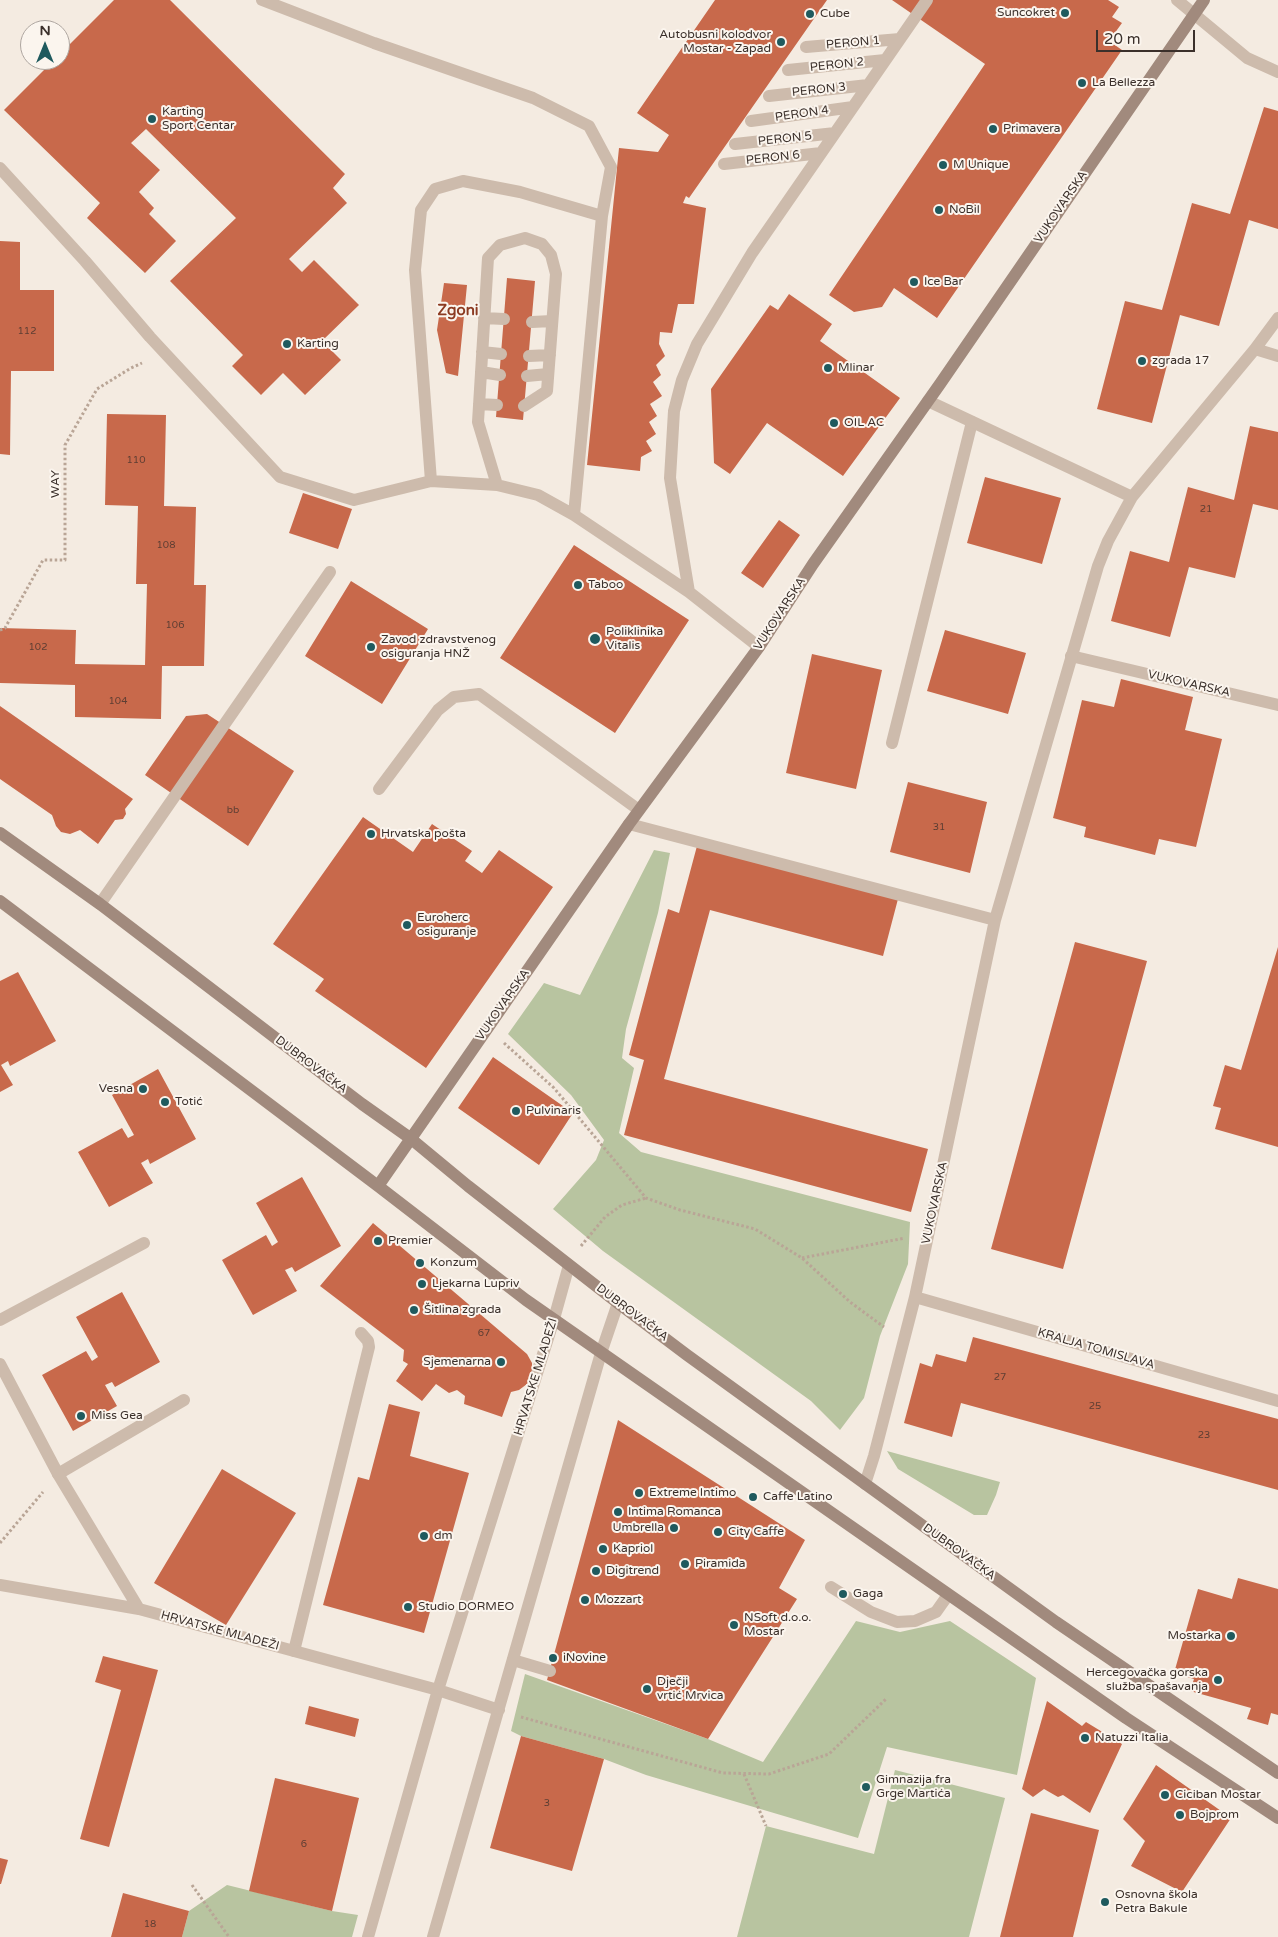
<!DOCTYPE html>
<meta charset="utf-8">
<style>
body{margin:0}
#map{position:relative;width:1278px;height:1937px;overflow:hidden;background:#f4ebe1;font-family:"Varela Round",sans-serif}
canvas{display:block}
.north{position:absolute;left:20px;top:20px;width:50px;height:50px;box-sizing:border-box;background:#fbf5ee;border:1px solid #aea6a0;border-radius:50%;rotate:0deg;font-size:14px;font-weight:700;line-height:20px;text-align:center;color:#3b302b}
.north::after{content:'';display:block;margin:auto;width:18px;height:22px;background:#1f5a5e;clip-path:polygon(50% 0,100% 100%,50% 72%,0 100%)}
.scale{position:absolute;left:1096px;top:30px;width:99px;height:22px;box-sizing:border-box;border:2px solid #3b302b;border-top:0;padding-left:6px;font-size:15px;line-height:18px;white-space:nowrap;color:#3b302b;-webkit-text-stroke:4px #fbf5ee;paint-order:stroke}
</style>
<div id="map">
<canvas width="1278" height="1937"></canvas>
<div class="north">N</div>
<div class="scale">20 m</div>
</div>
<script>
const ctx = document.querySelector('canvas').getContext('2d');
ctx.lineJoin = 'round';
function fill(path, color) { ctx.fillStyle = color; ctx.fill(path, 'evenodd'); }
const toPath = rows => new Path2D(rows.map(r => 'M' + r).join(''));
function strokePath(path, color, width, dash) { ctx.strokeStyle = color; ctx.lineWidth = width; ctx.lineCap = dash ? 'butt' : 'round'; ctx.setLineDash(dash || []); ctx.stroke(path); }
function label(font, color, halo, rows, align = 'center') {
  ctx.font = font + ' "Varela Round",sans-serif'; ctx.lineWidth = 4; ctx.setLineDash([]); ctx.textBaseline = 'middle'; ctx.strokeStyle = halo; ctx.fillStyle = color; for (const [text, x, y, turn = 0] of rows) {
    ctx.save(); ctx.translate(x, y); ctx.rotate((+turn || 0) * Math.PI / 180); ctx.textAlign = isNaN(turn) ? turn : align; if (halo) ctx.strokeText(text, 0, 0); ctx.fillText(text, 0, 0); ctx.restore();
  }
}
fill(toPath([
 [654,850,670,853,658,913,626,1029,622,1058,634,1068,619,1133,641,1152,910,1222,908,1264,880,1336,864,1398,840,1430,811,1401,603,1251,553,1209,596,1160,604,1140,571,1095,508,1034,544,983,580,995],
 [887,1451,1000,1482,996,1495,987,1515,974,1515,898,1469],
 [856,1621,900,1632,950,1621,1036,1678,1017,1775,887,1747,858,1838,646,1775,604,1759,521,1736,511,1731,525,1674,708,1739,763,1762],
 [895,1770,1005,1798,969,1937,737,1937,766,1826,874,1854],
 [227,1885,332,1911,358,1915,352,1937,182,1937,189,1911]
]), '#b8c4a0');
fill(toPath([
 [114,0,170,0,345,174,333,188,347,203,289,259,302,272,314,260,359,305,322,341,341,360,305,395,283,373,261,395,232,366,243,355,170,281,236,218,146,129,131,143,160,170,139,192,154,208,149,214,176,241,145,273,87,218,100,203,4,110,54,60,60,60,60,54],
 [715,0,827,0,689,198,686,196,683,203,706,208,694,304,678,304,672,333,660,332,659,344,665,356,656,365,661,375,653,382,662,396,650,404,657,416,649,422,656,434,646,441,652,451,641,457,640,471,587,465,619,148,658,152,669,135,637,113],
 [892,0,1108,0,1119,7,1112,17,1122,23,1109,41,1122,50,937,318,894,288,882,307,854,312,829,295,985,64],
 [1264,107,1278,111,1278,229,1249,220,1219,326,1180,315,1152,423,1097,409,1125,301,1162,310,1192,203,1230,214],
 [0,241,20,242,20,290,54,290,54,371,11,371,10,455,0,454],
 [507,278,535,281,523,420,496,417],
 [444,283,467,285,458,376,446,373,437,330],
 [789,294,832,324,820,341,900,398,843,476,767,423,730,474,714,463,711,389,770,305,778,310],
 [107,414,166,415,164,506,196,507,194,585,206,585,204,666,162,666,161,719,75,717,75,685,0,683,0,628,76,630,75,664,145,665,147,584,136,584,138,506,105,505],
 [1250,426,1278,432,1278,510,1253,504,1235,578,1189,567,1170,637,1111,621,1130,551,1169,562,1188,487,1234,500],
 [985,477,1061,498,1042,564,967,543],
 [303,493,352,509,338,549,289,533],
 [779,520,800,535,763,588,741,573],
 [574,545,689,620,615,733,500,658],
 [351,581,428,629,382,704,305,656],
 [945,630,1026,653,1008,714,927,691],
 [812,654,882,670,856,789,786,773],
 [1121,679,1193,697,1185,730,1222,739,1196,847,1159,839,1155,855,1084,837,1086,827,1053,818,1082,700,1114,707],
 [0,706,133,799,125,809,126,814,123,819,115,820,98,844,80,830,70,834,61,832,56,826,52,815,0,779],
 [207,714,294,771,248,846,145,775,186,716],
 [908,782,987,802,970,873,890,852],
 [363,817,413,852,432,824,472,851,465,861,482,873,499,850,553,887,426,1068,315,991,324,979,273,944],
 [697,846,898,899,883,956,710,910,664,1079,928,1149,911,1212,624,1135,644,1060,629,1055,668,909,679,913],
 [1075,942,1147,961,1063,1269,991,1249],
 [1278,947,1278,1147,1215,1129,1221,1108,1213,1106,1225,1065,1241,1070],
 [18,972,56,1041,10,1066,8,1061,1,1065,13,1085,0,1092,0,981],
 [493,1057,573,1113,539,1165,458,1108],
 [158,1069,196,1139,150,1164,148,1159,141,1163,153,1183,109,1207,78,1152,122,1128,128,1138,134,1135,112,1095],
 [302,1177,341,1246,295,1272,292,1267,285,1270,297,1291,253,1315,222,1260,266,1235,272,1246,278,1242,256,1203],
 [373,1223,527,1354,532,1363,532,1374,527,1384,519,1390,511,1392,502,1417,464,1404,465,1396,457,1390,449,1393,436,1384,422,1401,396,1381,408,1364,403,1361,404,1350,320,1286],
 [122,1292,160,1362,115,1387,112,1382,105,1385,117,1406,73,1431,42,1375,86,1351,92,1361,98,1357,76,1317],
 [973,1337,1278,1419,1278,1490,961,1403,952,1437,904,1423,920,1363,932,1367,936,1354,966,1362],
 [389,1404,420,1412,410,1456,469,1473,424,1633,323,1605,358,1477,369,1480],
 [618,1420,805,1540,779,1588,797,1599,708,1739,547,1680],
 [222,1469,296,1513,226,1625,154,1583],
 [1238,1578,1278,1589,1278,1715,1271,1713,1268,1725,1247,1719,1251,1708,1190,1691,1194,1679,1174,1673,1198,1589,1232,1599],
 [103,1656,158,1670,109,1847,80,1839,121,1690,95,1682],
 [1047,1701,1082,1726,1086,1722,1122,1744,1090,1813,1063,1795,1058,1797,1044,1789,1033,1797,1022,1789],
 [309,1706,359,1719,355,1737,305,1724],
 [521,1736,604,1759,572,1871,490,1848],
 [1156,1765,1231,1818,1182,1892,1131,1866,1145,1841,1123,1819],
 [275,1778,359,1798,332,1911,249,1891],
 [1031,1813,1099,1830,1073,1937,1000,1937],
 [0,1858,8,1860,1,1884,0,1884],
 [123,1893,189,1911,182,1937,111,1937]
]), '#c8694b');
strokePath(toPath([
 [0,630,5,628,43,560,65,560,65,445,97,389,131,368,142,363],
 [504,1043,554,1088,646,1198,680,1210,755,1229,802,1258,850,1302,884,1327],
 [581,1246,605,1217,622,1205,646,1198],
 [802,1258,905,1238],
 [0,1543,43,1492],
 [521,1717,723,1773,769,1774,829,1754,886,1699],
 [744,1774,766,1826],
 [192,1885,229,1937]
]), '#b9a596', 3, [2.5, 2.5]);
strokePath(toPath([
 [262,0,374,43,533,98,589,126,611,167,602,216,574,515],
 [806,47,900,39],
 [788,70,885,60],
 [769,96,868,85],
 [751,121,853,107],
 [735,144,835,133],
 [724,164,821,153],
 [0,168,85,261,150,337,280,477,354,500,431,481,497,485,538,495,574,515,689,592,759,647],
 [484,318,504,319],
 [532,322,552,321],
 [482,352,501,354],
 [529,356,550,355],
 [481,372,500,375],
 [527,376,548,374],
 [479,404,497,405],
 [431,481,415,270,421,210,435,189,463,181,520,192,602,216],
 [497,485,478,422,488,258,500,245,525,238,542,244,551,255,556,274,547,391,524,406],
 [689,592,670,478,674,411,682,380,697,344,752,253,927,0],
 [1071,656,1278,705],
 [892,743,972,422],
 [379,789,438,710,454,697,479,694,639,810],
 [100,904,330,572],
 [0,1320,144,1243],
 [58,1474,184,1400],
 [831,1587,871,1612,897,1622,915,1621,936,1612,948,1595],
 [294,1651,369,1347,368,1341,361,1333],
 [513,1660,550,1671]
]), '#cdbbac', 12);
strokePath(toPath([
 [1177,0,1247,58,1278,72],
 [1255,349,1278,356],
 [928,401,1132,497],
 [629,824,995,920],
 [915,1297,1278,1401],
 [0,1364,58,1474,139,1609],
 [865,1484,874,1456,915,1297,995,920,1098,566,1108,541,1132,497,1255,349,1278,318],
 [0,1585,139,1609,438,1690,499,1710],
 [368,1937,438,1690,554,1319,569,1265],
 [433,1937,601,1353,618,1303]
]), '#cdbbac', 12);
strokePath(toPath([
 [0,833,100,904,362,1104,410,1138,468,1186,618,1303,687,1355,1056,1622,1278,1773],
 [0,901,378,1186,526,1300,1126,1718,1278,1818],
 [378,1186,629,824,759,647,813,564,940,384,1204,0]
]), '#a18a7d', 12);
for (const [x, y, r, color] of [
 [1065,13,5,"#1f5a5e"],
 [810,14,5,"#1f5a5e"],
 [781,42,5,"#1f5a5e"],
 [1082,83,5,"#1f5a5e"],
 [152,119,5,"#1f5a5e"],
 [993,129,5,"#1f5a5e"],
 [943,165,5,"#1f5a5e"],
 [939,210,5,"#1f5a5e"],
 [914,282,5,"#1f5a5e"],
 [287,344,5,"#1f5a5e"],
 [1142,361,5,"#1f5a5e"],
 [828,368,5,"#1f5a5e"],
 [834,423,5,"#1f5a5e"],
 [578,585,5,"#1f5a5e"],
 [595,639,6,"#1f5a5e"],
 [371,647,5,"#1f5a5e"],
 [371,834,5,"#1f5a5e"],
 [407,925,5,"#1f5a5e"],
 [143,1089,5,"#1f5a5e"],
 [165,1102,5,"#1f5a5e"],
 [516,1111,5,"#1f5a5e"],
 [378,1241,5,"#1f5a5e"],
 [420,1263,5,"#1f5a5e"],
 [422,1284,5,"#1f5a5e"],
 [414,1310,5,"#1f5a5e"],
 [501,1362,5,"#1f5a5e"],
 [81,1416,5,"#1f5a5e"],
 [639,1493,5,"#1f5a5e"],
 [753,1497,5,"#1f5a5e"],
 [618,1512,5,"#1f5a5e"],
 [674,1528,5,"#1f5a5e"],
 [718,1532,5,"#1f5a5e"],
 [424,1536,5,"#1f5a5e"],
 [603,1549,5,"#1f5a5e"],
 [685,1564,5,"#1f5a5e"],
 [596,1571,5,"#1f5a5e"],
 [843,1594,5,"#1f5a5e"],
 [585,1600,5,"#1f5a5e"],
 [408,1607,5,"#1f5a5e"],
 [734,1625,5,"#1f5a5e"],
 [1231,1636,5,"#1f5a5e"],
 [553,1658,5,"#1f5a5e"],
 [1218,1680,5,"#1f5a5e"],
 [647,1689,5,"#1f5a5e"],
 [1085,1738,5,"#1f5a5e"],
 [866,1787,5,"#1f5a5e"],
 [1165,1795,5,"#1f5a5e"],
 [1180,1815,5,"#1f5a5e"],
 [1105,1902,5,"#1f5a5e"]
]) { const dot = new Path2D(); dot.arc(x, y, r, 0, 2 * Math.PI); ctx.fillStyle = color; ctx.fill(dot); strokePath(dot, '#fbf5ee', 2); }
label('10px', '#5e3e33', null, [
 ["112",27,331],
 ["110",136,460],
 ["21",1206,509],
 ["108",166,545],
 ["106",175,625],
 ["102",38,647],
 ["104",118,701],
 ["bb",233,810],
 ["31",939,827],
 ["67",484,1333],
 ["27",1000,1377],
 ["25",1095,1406],
 ["23",1204,1435],
 ["3",547,1803],
 ["6",304,1844],
 ["18",150,1924]
]);
label('12px', '#3b302b', '#fbf5ee', [
 ["Suncokret",1055,13,"right"],
 ["Cube",820,14],
 ["Autobusni kolodvor",771,35,"right"],
 ["Mostar - Zapad",771,49,"right"],
 ["La Bellezza",1092,83],
 ["Karting",162,112],
 ["Sport Centar",162,126],
 ["Primavera",1003,129],
 ["M Unique",953,165],
 ["NoBil",949,210],
 ["Ice Bar",924,282],
 ["Karting",297,344],
 ["zgrada 17",1152,361],
 ["Mlinar",838,368],
 ["OIL AC",844,423],
 ["Taboo",588,585],
 ["Poliklinika",606,632],
 ["Vitalis",606,646],
 ["Zavod zdravstvenog",381,640],
 ["osiguranja HNŽ",381,654],
 ["Hrvatska pošta",381,834],
 ["Euroherc",417,918],
 ["osiguranje",417,932],
 ["Vesna",133,1089,"right"],
 ["Totić",175,1102],
 ["Pulvinaris",526,1111],
 ["Premier",388,1241],
 ["Konzum",430,1263],
 ["Ljekarna Lupriv",432,1284],
 ["Šitlina zgrada",424,1310],
 ["Sjemenarna",491,1362,"right"],
 ["Miss Gea",91,1416],
 ["Extreme Intimo",649,1493],
 ["Caffe Latino",763,1497],
 ["Intima Romanca",628,1512],
 ["Umbrella",664,1528,"right"],
 ["City Caffe",728,1532],
 ["dm",434,1536],
 ["Kapriol",613,1549],
 ["Piramida",695,1564],
 ["Digitrend",606,1571],
 ["Gaga",853,1594],
 ["Mozzart",595,1600],
 ["Studio DORMEO",418,1607],
 ["NSoft d.o.o.",744,1618],
 ["Mostar",744,1632],
 ["Mostarka",1221,1636,"right"],
 ["iNovine",563,1658],
 ["Hercegovačka gorska",1208,1673,"right"],
 ["služba spašavanja",1208,1687,"right"],
 ["Dječji",657,1682],
 ["vrtić Mrvica",657,1696],
 ["Natuzzi Italia",1095,1738],
 ["Gimnazija fra",876,1780],
 ["Grge Martića",876,1794],
 ["Ciciban Mostar",1175,1795],
 ["Bojprom",1190,1815],
 ["Osnovna škola",1115,1895],
 ["Petra Bakule",1115,1909]
], 'left');
label('12px', '#3b302b', '#fbf5ee', [
 ["PERON 1",853,43,-5],
 ["PERON 2",837,65,-6],
 ["PERON 3",819,90,-6],
 ["PERON 4",802,114,-8],
 ["PERON 5",785,139,-6],
 ["PERON 6",773,158,-6],
 ["VUKOVARSKA",1061,207,-56],
 ["WAY",56,484,-90],
 ["VUKOVARSKA",780,614,-57],
 ["VUKOVARSKA",1189,684,13],
 ["VUKOVARSKA",503,1005,-55],
 ["DUBROVAČKA",311,1065,37],
 ["VUKOVARSKA",935,1203,-78],
 ["DUBROVAČKA",632,1313,37],
 ["KRALJA TOMISLAVA",1096,1349,16],
 ["HRVATSKE MLADEŽI",536,1377,-73],
 ["DUBROVAČKA",959,1552,36],
 ["HRVATSKE MLADEŽI",220,1631,15]
]);
label('bold 15px', '#8c3b22', '#fbf5ee', [
 ["Zgoni",458,311]
]);
</script>
